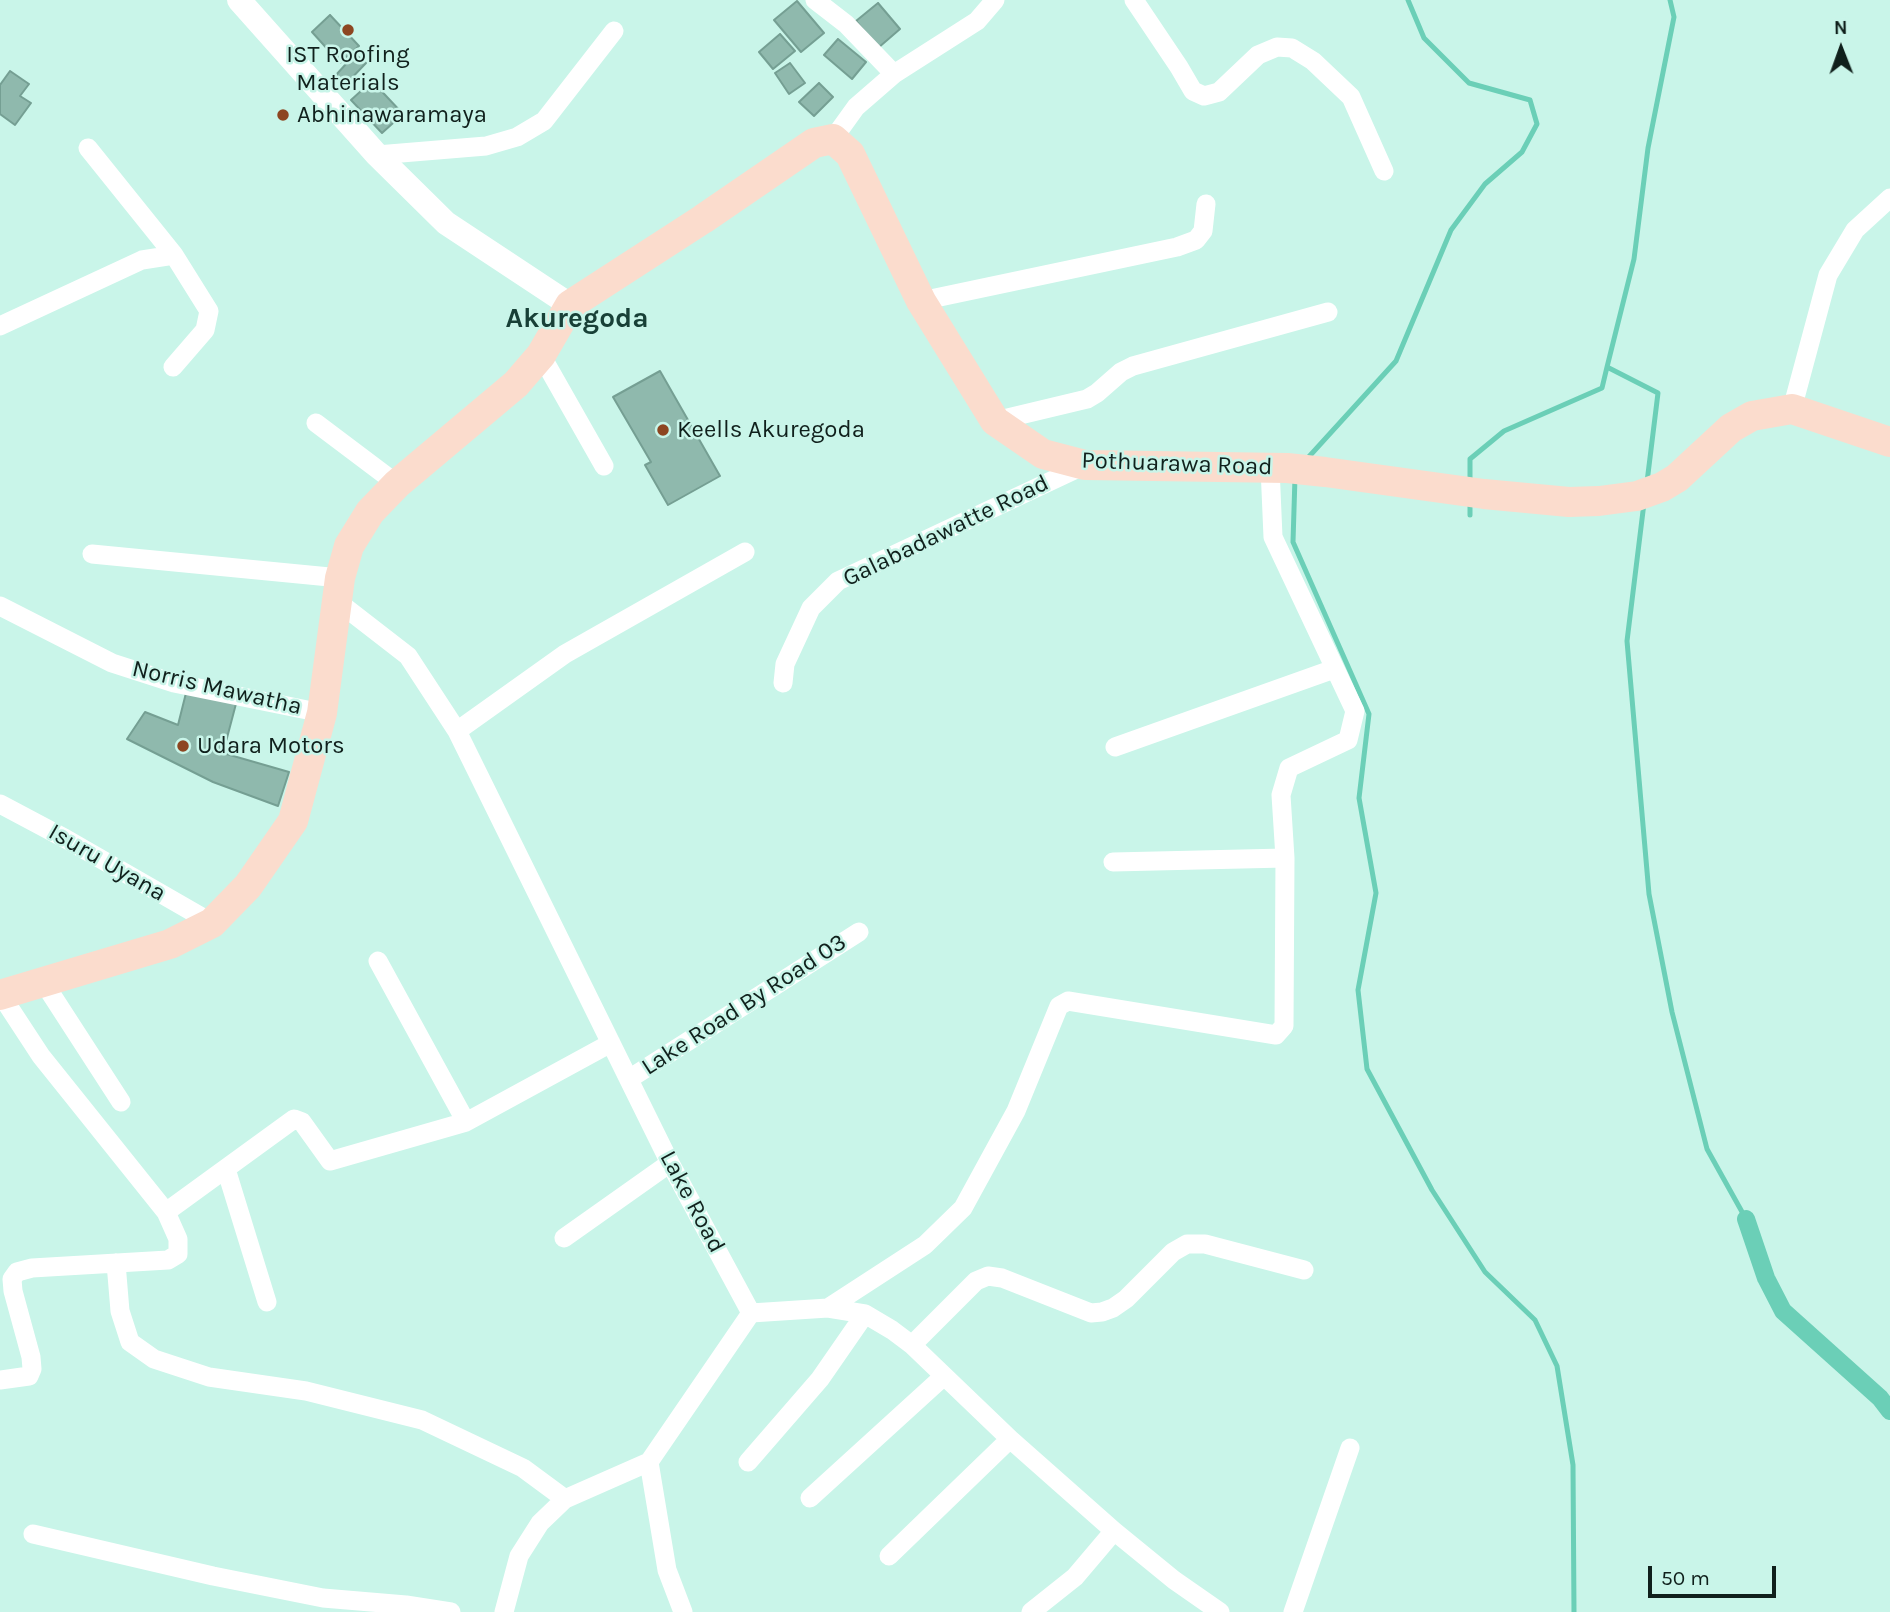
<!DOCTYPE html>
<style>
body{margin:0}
#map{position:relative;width:1890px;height:1612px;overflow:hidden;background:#c9f5e9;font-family:Karla,sans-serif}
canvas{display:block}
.north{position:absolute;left:1806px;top:14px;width:70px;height:70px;-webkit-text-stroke:5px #c9f5e9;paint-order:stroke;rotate:359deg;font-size:19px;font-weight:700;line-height:28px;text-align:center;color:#10201c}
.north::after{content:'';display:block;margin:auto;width:24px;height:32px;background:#10201c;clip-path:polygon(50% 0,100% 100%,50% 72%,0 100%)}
.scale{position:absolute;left:1648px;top:1566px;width:128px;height:32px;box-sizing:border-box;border:4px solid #10201c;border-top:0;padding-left:9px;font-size:21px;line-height:24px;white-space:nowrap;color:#10201c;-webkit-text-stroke:5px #c9f5e9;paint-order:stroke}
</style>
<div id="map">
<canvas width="1890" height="1612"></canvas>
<div class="north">N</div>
<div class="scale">50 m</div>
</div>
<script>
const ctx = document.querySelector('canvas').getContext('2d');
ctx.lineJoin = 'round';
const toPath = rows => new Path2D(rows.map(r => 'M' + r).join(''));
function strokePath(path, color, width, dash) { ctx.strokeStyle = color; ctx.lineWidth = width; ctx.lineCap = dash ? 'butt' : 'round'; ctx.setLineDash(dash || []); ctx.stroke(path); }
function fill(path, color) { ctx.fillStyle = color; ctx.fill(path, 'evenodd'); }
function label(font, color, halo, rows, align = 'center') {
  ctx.font = font + ' Karla,sans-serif'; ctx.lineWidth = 5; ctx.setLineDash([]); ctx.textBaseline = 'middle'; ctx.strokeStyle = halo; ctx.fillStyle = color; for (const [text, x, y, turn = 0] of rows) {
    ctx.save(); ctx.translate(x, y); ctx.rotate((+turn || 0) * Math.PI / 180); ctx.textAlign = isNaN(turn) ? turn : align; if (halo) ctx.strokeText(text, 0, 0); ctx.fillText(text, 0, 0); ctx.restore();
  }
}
strokePath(toPath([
 [1305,461,1396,361,1451,230,1485,184,1522,152,1537,124,1530,100,1469,83,1424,38,1408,0],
 [1295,477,1293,542,1369,714,1359,798,1376,893,1358,990,1367,1069,1432,1190,1485,1272,1535,1320,1557,1366,1573,1465,1574,1612],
 [1647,482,1658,393,1607,367,1634,259,1648,148,1674,17,1670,0],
 [1470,484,1470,459,1504,431,1602,388,1607,367],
 [1470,501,1470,515],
 [1644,503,1627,641,1649,894,1672,1012,1707,1149,1746,1219]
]), '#6bcfb7', 5);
strokePath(toPath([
 [1746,1219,1766,1278,1783,1311,1880,1398,1890,1411]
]), '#6bcfb7', 18);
const building = toPath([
 [797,1,824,33,801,52,774,20,797,1],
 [878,3,900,29,878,48,856,21,878,3],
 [330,15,359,46,340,63,312,32,330,15],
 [780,34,795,51,773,69,759,52,780,34],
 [838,39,866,62,852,79,824,55,838,39],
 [355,54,366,63,346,84,336,75,355,54],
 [790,63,805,83,789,94,775,73,790,63],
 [10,71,29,84,20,96,31,103,15,125,0,114,0,85,10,71],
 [372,81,403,114,382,133,351,100,372,81],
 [819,83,833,97,814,116,799,102,819,83],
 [660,371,720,476,668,505,645,465,651,462,613,397,660,371],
 [187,689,237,700,223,753,289,772,278,806,213,782,127,739,145,712,178,725,187,689]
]);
fill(building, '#8fb9ad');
strokePath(building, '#759f93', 2);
strokePath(toPath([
 [815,0,846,24,894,74],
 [1134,0,1179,67,1193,91,1204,96,1219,92,1258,55,1277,47,1292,48,1313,61,1351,97,1384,171],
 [833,139,856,107,894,74,977,21,995,0],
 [88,148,174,255],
 [377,155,486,146,517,137,544,121,614,31],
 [921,301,1177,247,1196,240,1203,231,1206,204],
 [0,326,142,260,174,255,209,311,205,330,173,367],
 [541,355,604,466],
 [1792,409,1828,275,1855,230,1890,198],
 [995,421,1087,399,1097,393,1121,372,1133,366,1328,312],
 [316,423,397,484],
 [92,554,340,578],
 [337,601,408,656,457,731,670,1163,751,1313,828,1308,865,1314,892,1330,912,1345,1010,1439,1114,1531,1174,1580,1220,1612],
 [0,606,112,663,174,683,322,713],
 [783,683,785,664,811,608,838,581,1085,465],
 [457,731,565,654,745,552],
 [1115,747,1334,669],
 [0,804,66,839,212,923],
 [1113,862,1285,858],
 [378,961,466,1122],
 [44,983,121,1102],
 [629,1079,859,932],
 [226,1169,267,1302],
 [166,1212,294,1119,302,1122,330,1161,466,1122,611,1043],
 [564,1238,670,1163],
 [116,1263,120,1311,130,1342,154,1359,209,1377,306,1391,422,1420,523,1468,565,1499],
 [828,1308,925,1245,963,1208,1016,1111,1059,1006,1068,1001,1276,1035,1284,1026,1285,858,1281,795,1289,768,1348,740,1355,711,1273,537,1270,467],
 [912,1345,976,1281,988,1276,1002,1278,1091,1313,1102,1312,1113,1308,1126,1299,1173,1252,1187,1244,1205,1244,1304,1270],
 [0,1380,29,1376,32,1369,31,1357,13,1291,12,1279,17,1272,32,1268,168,1260,178,1254,178,1239,166,1212,41,1056,1,995],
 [649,1462,667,1570,683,1612],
 [748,1462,820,1379,865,1314],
 [810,1498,944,1376],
 [33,1534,213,1576,323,1598,406,1605,451,1612],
 [889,1556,1010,1439],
 [504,1612,519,1556,540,1523,565,1499,649,1462,751,1313],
 [1031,1612,1075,1577,1114,1531],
 [1293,1612,1350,1448]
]), '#fff', 19);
strokePath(toPath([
 [239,0,377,155,446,223,570,305]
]), '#fff', 24);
strokePath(toPath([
 [0,995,170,944,212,923,248,886,293,821,322,713,340,578,349,546,370,512,397,484,516,384,541,355,570,305,703,219,814,143,833,139,850,154,921,301,995,421,1043,454,1085,465,1287,468,1325,472,1484,494,1569,502,1599,501,1637,496,1662,487,1677,478,1731,428,1752,416,1792,409,1890,442]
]), '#fbdccd', 30);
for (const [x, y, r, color] of [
 [348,30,7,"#8d4621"],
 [283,115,7,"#8d4621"],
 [663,430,7,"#8d4621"],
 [183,746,7,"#8d4621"]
]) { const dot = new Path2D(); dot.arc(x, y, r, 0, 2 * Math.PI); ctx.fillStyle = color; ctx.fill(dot); strokePath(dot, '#c9f5e9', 2.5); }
label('24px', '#10201c', '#c9f5e9', [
 ["IST Roofing",348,55,"center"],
 ["Materials",348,83,"center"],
 ["Abhinawaramaya",297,115],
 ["Keells Akuregoda",677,430],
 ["Udara Motors",197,746]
], 'left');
label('24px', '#10201c', '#c9f5e9', [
 ["Pothuarawa Road",1177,464,2],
 ["Galabadawatte Road",946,531,-26],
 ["Norris Mawatha",217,688,13],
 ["Isuru Uyana",107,863,30],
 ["Lake Road By Road 03",744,1005,-33],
 ["Lake Road",692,1202,62]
]);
label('bold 28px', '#184037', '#c9f5e9', [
 ["Akuregoda",577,319]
]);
</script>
